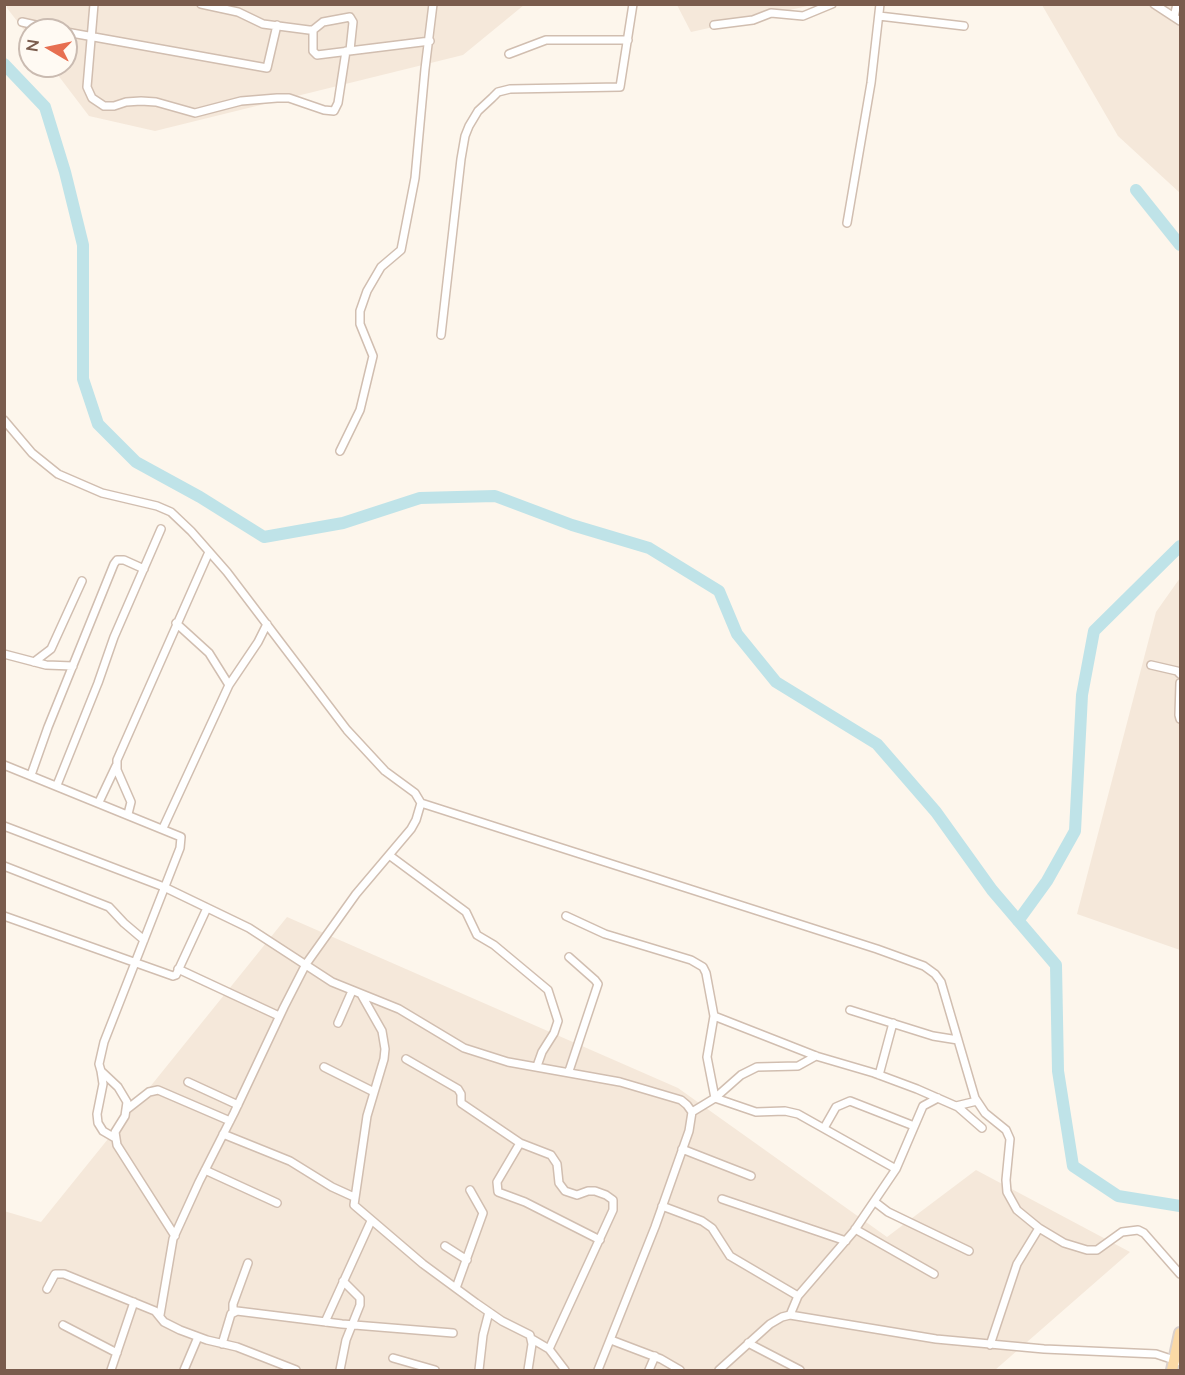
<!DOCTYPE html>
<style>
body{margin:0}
#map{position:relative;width:1185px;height:1375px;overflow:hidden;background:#fdf6ec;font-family:Lato,sans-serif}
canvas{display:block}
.frame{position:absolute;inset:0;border:6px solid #7a5c4d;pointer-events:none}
.north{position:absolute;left:18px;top:18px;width:60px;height:60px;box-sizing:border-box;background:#fffaf3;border:2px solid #cabbb1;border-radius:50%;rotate:279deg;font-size:16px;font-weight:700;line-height:24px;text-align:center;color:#7a5c4d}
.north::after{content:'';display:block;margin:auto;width:21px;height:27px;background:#e76f51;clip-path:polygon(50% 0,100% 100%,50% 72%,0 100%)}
</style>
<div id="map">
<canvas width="1185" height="1375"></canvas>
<div class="frame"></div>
<div class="north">N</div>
</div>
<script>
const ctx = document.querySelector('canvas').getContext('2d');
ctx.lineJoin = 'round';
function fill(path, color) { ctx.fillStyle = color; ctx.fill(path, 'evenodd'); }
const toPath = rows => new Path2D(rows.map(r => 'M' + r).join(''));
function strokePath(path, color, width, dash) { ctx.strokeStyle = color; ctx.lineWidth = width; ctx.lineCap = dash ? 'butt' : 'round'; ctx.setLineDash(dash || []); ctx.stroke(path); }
fill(toPath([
 [7,4,524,5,463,55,155,131,89,116,51,66,66,66,66,30,30,30,30,38,7,8],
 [677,5,812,5,691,32],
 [1042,5,1180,5,1180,193,1118,136],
 [1180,578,1180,950,1077,914,1156,612],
 [287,917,678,1088,887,1237,976,1170,1130,1252,995,1370,5,1370,4,1211,41,1222]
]), '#f5e8da');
strokePath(toPath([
 [4,64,45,107,65,172,83,245,83,379,98,424,136,462,200,497,264,537,343,523,420,498,495,496,572,525,649,548,719,591,737,634,776,682,877,744,936,812,992,890,1056,965,1058,1071,1073,1166,1118,1196,1180,1206],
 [1136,190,1180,245],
 [1018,921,1047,881,1075,831,1082,695,1094,631,1180,546]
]), '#bfe3e8', 12);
const street = toPath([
 [94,4,87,87,92,98,104,106,114,106,126,102,141,101,156,102,195,113,241,101,277,98,289,98,324,110,334,111,338,103,346,51],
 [201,4,238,12,263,24,309,30,313,30,323,22,350,17,353,22,350,50],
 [1154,4,1180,21],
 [879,16,964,26],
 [1174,17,1177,4],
 [22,22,58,30],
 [714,25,753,20,771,13,803,16,832,4],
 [313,30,313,51,317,55,430,41],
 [66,32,267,68,277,25],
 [509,54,546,40,628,40],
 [847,223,871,83,880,4],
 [441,335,461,159,465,136,469,126,478,111,492,98,498,92,510,89,620,87,633,4],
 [4,420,32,453,58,474,102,493,157,506,171,512,191,531,227,572,347,730,385,771,415,793,421,803,416,820,411,829,356,894,306,964,284,1007,234,1113,199,1182,173,1239,160,1315],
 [340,451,360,410,373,356,360,324,360,311,367,291,381,267,401,250,415,178,425,69,433,4],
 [176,623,209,653,229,685],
 [4,654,46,665,73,666],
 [34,662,51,649,82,581],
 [1151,665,1177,671,1180,674],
 [1180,683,1179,715,1180,719],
 [4,765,181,837,180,848,104,1042,99,1064,101,1071,118,1087,127,1102,125,1116,115,1132,117,1145,175,1236],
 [31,775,48,727,114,564,117,560,124,560,144,569],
 [57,785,98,683,114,637,161,529],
 [99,802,116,766],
 [421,803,877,949,924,966,935,974,941,982,975,1098,985,1113,1006,1130,1010,1139,1006,1180,1007,1192,1017,1210,1039,1228,1064,1243,1087,1250,1097,1250,1122,1232,1138,1230,1144,1233,1180,1274],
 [128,814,131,802,117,770,117,760,209,552],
 [4,826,164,887,249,928,332,982,399,1009,464,1048,508,1062,620,1082,681,1100,687,1105,692,1112,689,1131,655,1227,598,1370],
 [163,828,229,685,258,642,267,624],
 [389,855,466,912,477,935,494,945,548,990,558,1021,554,1033,542,1052,537,1066],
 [4,866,109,907,124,923,144,940],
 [4,916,173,976,176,975,207,908],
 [566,916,605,934,691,960,703,967,706,973,714,1016,707,1057,715,1098,756,1112,785,1111,798,1114,896,1169],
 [569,957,595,980,598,984,569,1071],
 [178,969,279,1016],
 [361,994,382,1031,385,1049,384,1059,367,1116,354,1205,423,1264,476,1303,502,1321,530,1335,532,1344,528,1370],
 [850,1010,933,1036,958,1040],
 [714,1016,816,1056,874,1073,917,1089,958,1107,982,1128],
 [338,1023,352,991],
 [406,1059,458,1089,461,1094,461,1103,520,1143,551,1155,557,1164,559,1183,565,1191,577,1195,588,1191,595,1191,606,1195,613,1200,613,1210,549,1349],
 [324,1067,374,1092],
 [101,1071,103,1084,97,1114,98,1123,103,1131,115,1138],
 [879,1075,893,1023],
 [188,1082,238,1105],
 [956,1106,977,1101],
 [126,1110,149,1092,158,1090,230,1121],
 [692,1112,715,1098,741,1075,757,1067,798,1066,816,1056],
 [824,1128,836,1107,850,1101,914,1126],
 [223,1134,290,1161,332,1187,354,1197],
 [520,1143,497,1182,498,1192,525,1202,600,1240],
 [682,1149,751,1176],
 [205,1170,277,1203],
 [722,1199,846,1241],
 [875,1202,888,1212,969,1251],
 [662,1206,702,1221,712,1228,730,1256,798,1296],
 [855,1229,934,1274],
 [445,1246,467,1260],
 [456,1288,483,1213,470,1190],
 [47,1289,55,1274,64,1274,155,1311,164,1322,180,1330,207,1340,237,1347,296,1370],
 [233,1312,233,1304,248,1263],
 [790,1315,798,1296,854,1231,896,1169,923,1106,938,1098],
 [325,1322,371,1221],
 [63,1325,117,1353],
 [532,1339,549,1349,565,1370],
 [611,1340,661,1359,680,1370],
 [748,1343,800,1370],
 [222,1344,231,1314,237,1311,342,1324,453,1333],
 [990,1345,1017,1264,1039,1228],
 [393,1358,435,1370],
 [111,1370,134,1302],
 [184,1370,198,1337],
 [340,1370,346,1340,360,1305,360,1298,343,1281],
 [479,1370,483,1335,489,1312],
 [649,1370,655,1356],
 [719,1370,770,1324,782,1317,790,1315,936,1339,1044,1349,1156,1354,1180,1362]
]);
const primary = toPath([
 [1172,1370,1180,1333]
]);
strokePath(street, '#d1beb0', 10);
strokePath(primary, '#dad1cd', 14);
strokePath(street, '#fff', 7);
strokePath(primary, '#fbd9a5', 10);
</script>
